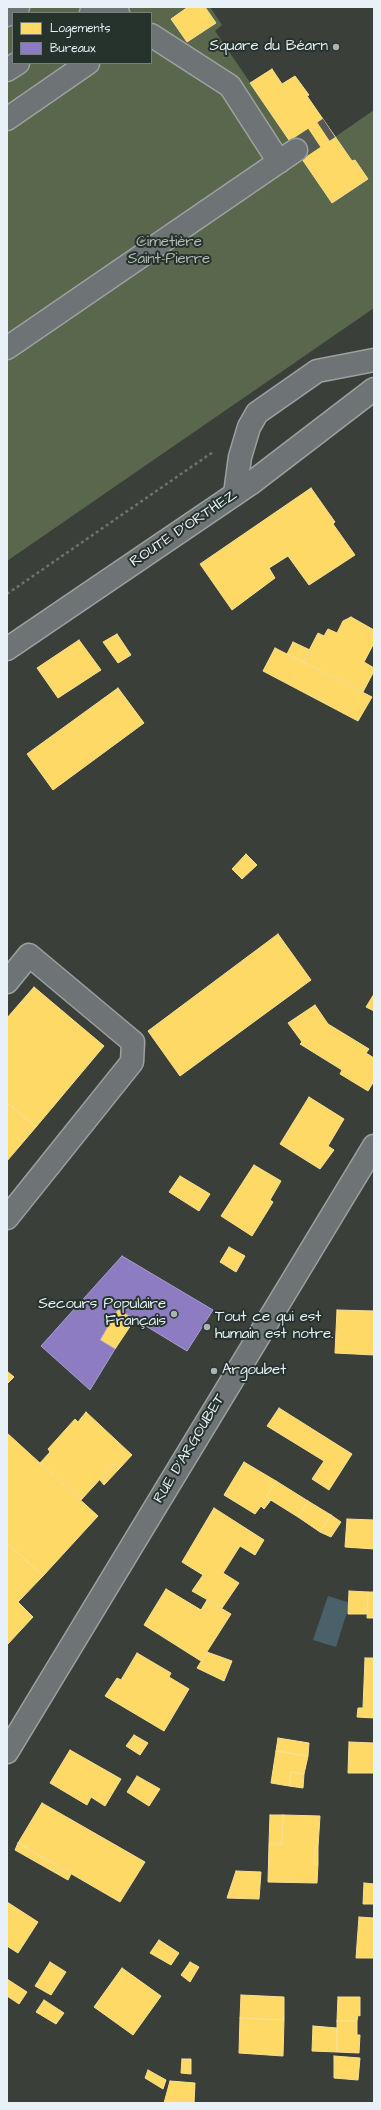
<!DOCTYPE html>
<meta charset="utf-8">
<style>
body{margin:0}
#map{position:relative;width:381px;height:2110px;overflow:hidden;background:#3b3f3a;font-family:"Architects Daughter",sans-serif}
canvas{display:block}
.frame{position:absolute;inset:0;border:8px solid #e8f1f8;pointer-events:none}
.legend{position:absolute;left:12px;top:12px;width:140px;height:52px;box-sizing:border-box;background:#26332d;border:1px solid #747f7e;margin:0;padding:5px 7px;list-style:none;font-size:12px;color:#e8f1f8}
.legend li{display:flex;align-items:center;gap:8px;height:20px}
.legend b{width:20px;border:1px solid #747f7e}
</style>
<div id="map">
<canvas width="381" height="2110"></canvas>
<div class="frame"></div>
<ul class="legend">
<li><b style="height:11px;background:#ffd966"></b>Logements</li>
<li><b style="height:11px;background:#8e7cc3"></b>Bureaux</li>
</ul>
</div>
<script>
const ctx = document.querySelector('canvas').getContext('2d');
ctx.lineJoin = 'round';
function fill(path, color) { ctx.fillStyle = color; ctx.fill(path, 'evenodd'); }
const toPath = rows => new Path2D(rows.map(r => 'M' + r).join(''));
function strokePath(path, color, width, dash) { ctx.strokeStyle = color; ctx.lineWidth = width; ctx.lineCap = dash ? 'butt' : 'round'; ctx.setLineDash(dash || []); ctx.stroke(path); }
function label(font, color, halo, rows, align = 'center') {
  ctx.font = font + ' "Architects Daughter",sans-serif'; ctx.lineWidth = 4; ctx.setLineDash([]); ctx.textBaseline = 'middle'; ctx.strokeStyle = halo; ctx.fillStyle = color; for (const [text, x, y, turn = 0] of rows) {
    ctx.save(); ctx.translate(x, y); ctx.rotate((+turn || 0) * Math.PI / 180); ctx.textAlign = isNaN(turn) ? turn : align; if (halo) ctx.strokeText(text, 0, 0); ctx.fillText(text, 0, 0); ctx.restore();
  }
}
fill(toPath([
 [7,7,210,7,222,25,215,31,332,203,368,179,355,160,352,161,335,137,374,110,374,308,7,561],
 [13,13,151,13,151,63,13,63]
]), '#59674d');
fill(toPath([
 [328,1596,350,1603,336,1647,313,1640]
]), '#4a616a');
const homes = toPath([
 [188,7,205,7,216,23,187,42,171,19,188,7],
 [272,69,282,84,295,76,309,95,307,96,352,161,355,160,368,179,332,203,250,83,272,69],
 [311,488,335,522,333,524,355,555,309,585,288,556,269,568,275,578,232,610,200,564,311,488],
 [351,617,374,630,374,643,364,662,374,668,374,671,363,692,303,662,318,633,324,636,328,629,337,633,343,621,351,617],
 [117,634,131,655,118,663,103,642,117,634],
 [79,640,101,670,58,698,37,668,79,640],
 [293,642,310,650,303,662,287,654,293,642],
 [275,648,372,697,358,721,263,671,275,648],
 [118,688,144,723,53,790,27,754,118,688],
 [246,854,257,865,242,879,232,869,246,854],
 [278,934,311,980,180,1076,148,1031,278,934],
 [34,987,104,1046,36,1127,7,1103,7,1018,34,987],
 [374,994,374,1011,366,1007,374,994],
 [315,1005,328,1024,369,1049,366,1053,374,1058,374,1081,368,1091,340,1074,342,1070,300,1044,302,1042,288,1023,315,1005],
 [309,1097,344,1119,328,1146,334,1150,320,1169,280,1144,309,1097],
 [7,1103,36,1127,7,1161,7,1103],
 [254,1165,281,1181,270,1200,273,1202,252,1236,221,1216,254,1165],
 [180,1176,210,1194,199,1211,169,1192,180,1176],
 [229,1247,245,1256,236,1272,220,1262,229,1247],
 [118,1309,135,1319,115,1349,100,1340,118,1309],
 [337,1310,374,1311,374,1355,335,1353,337,1310],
 [7,1371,14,1377,7,1384,7,1371],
 [279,1408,352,1454,329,1490,312,1479,324,1461,267,1426,279,1408],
 [86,1412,132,1455,119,1469,114,1464,81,1500,40,1463,50,1452,48,1449,75,1419,78,1422,86,1412],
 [7,1433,98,1516,43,1576,7,1543,7,1433],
 [244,1462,276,1481,266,1497,271,1500,264,1509,261,1506,255,1514,224,1495,244,1462],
 [114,1464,119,1469,104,1485,100,1480,114,1464],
 [276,1481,308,1501,298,1517,266,1497,276,1481],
 [308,1501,331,1515,320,1532,298,1517,308,1501],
 [214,1508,264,1540,255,1555,240,1546,223,1573,239,1583,222,1608,192,1591,203,1575,182,1562,214,1508],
 [331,1515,341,1522,331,1537,320,1532,331,1515],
 [347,1519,374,1520,374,1549,345,1547,347,1519],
 [7,1543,43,1576,18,1602,33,1617,7,1645,7,1543],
 [166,1589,201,1610,207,1600,231,1614,201,1661,144,1625,166,1589],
 [349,1591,368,1592,367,1614,348,1614,349,1591],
 [368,1592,374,1592,374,1618,367,1618,368,1592],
 [207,1652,232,1661,224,1681,197,1668,207,1652],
 [137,1653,171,1673,169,1677,189,1689,164,1731,105,1696,117,1678,121,1680,137,1653],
 [365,1658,374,1658,374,1718,357,1717,358,1708,363,1708,365,1658],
 [134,1735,148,1743,140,1755,126,1746,134,1735],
 [278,1738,309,1743,308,1756,276,1751,278,1738],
 [349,1742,374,1743,374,1773,348,1773,349,1742],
 [70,1750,121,1779,105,1806,91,1797,87,1805,50,1783,70,1750],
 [276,1751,308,1756,304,1774,291,1772,289,1786,271,1783,276,1751],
 [291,1772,304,1774,303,1788,289,1786,291,1772],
 [137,1776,160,1789,149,1806,127,1792,137,1776],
 [42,1803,145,1862,120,1902,18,1843,42,1803],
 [270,1815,283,1815,282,1844,269,1844,270,1815],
 [283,1815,320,1816,318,1847,315,1847,314,1864,318,1864,317,1883,268,1882,269,1844,282,1844,283,1815],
 [18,1843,71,1874,68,1880,15,1850,18,1843],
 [315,1847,318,1847,318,1864,314,1864,315,1847],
 [236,1871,261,1872,259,1899,227,1898,236,1871],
 [364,1883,374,1884,374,1904,363,1904,364,1883],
 [7,1902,38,1922,18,1953,7,1946,7,1902],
 [359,1917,374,1918,374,1958,356,1958,359,1917],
 [159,1940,179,1953,171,1965,150,1953,159,1940],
 [50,1962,66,1972,51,1995,35,1986,50,1962],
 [190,1962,199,1967,190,1982,181,1975,190,1962],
 [122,1968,161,1996,133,2035,94,2007,122,1968],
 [7,1979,27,1992,19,2004,7,1996,7,1979],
 [241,1995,284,1997,284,2020,240,2018,241,1995],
 [338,1997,360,1997,360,2016,358,2015,357,2021,337,2021,338,1997],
 [44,2000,64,2013,56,2024,36,2012,44,2000],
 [240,2018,284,2020,283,2056,239,2053,240,2018],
 [337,2021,357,2021,357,2035,360,2035,359,2053,337,2052,337,2021],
 [313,2026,337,2028,337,2052,312,2051,313,2026],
 [334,2056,360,2058,358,2080,334,2078,334,2056],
 [182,2059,191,2059,191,2074,181,2073,182,2059],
 [148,2070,166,2080,163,2089,145,2078,148,2070],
 [170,2081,195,2083,194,2103,164,2103,170,2081]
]);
fill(homes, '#ffd966');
strokePath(homes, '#f8e092', 1);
const offices = toPath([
 [122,1256,213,1310,187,1351,118,1309,100,1340,115,1349,90,1390,41,1346,122,1256]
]);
fill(offices, '#8e7cc3');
strokePath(offices, '#a99fd3', 1);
strokePath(toPath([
 [296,150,329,128]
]), '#555a56', 22, [22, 11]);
const minor = toPath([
 [110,7,118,13],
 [91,13,100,7],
 [7,15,18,7],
 [151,35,230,86,279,162],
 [7,70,18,63],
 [7,119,88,63],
 [7,348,296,150],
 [235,494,240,457,249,427,257,413,317,371,374,360],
 [7,982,29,955,133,1042,132,1062,7,1218],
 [7,1752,374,1146]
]);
const major = toPath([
 [7,649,250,484,374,389]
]);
strokePath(minor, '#9da0a0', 25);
strokePath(major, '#9da0a0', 25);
strokePath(toPath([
 [7,594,213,452]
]), '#6f7271', 2.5, [3, 3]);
strokePath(minor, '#6e7475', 22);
strokePath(major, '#6e7475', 22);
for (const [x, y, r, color] of [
 [336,47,4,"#abb3b6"],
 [174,1314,4,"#abb3b6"],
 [207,1327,4,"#abb3b6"],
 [214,1371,4,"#abb3b6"]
]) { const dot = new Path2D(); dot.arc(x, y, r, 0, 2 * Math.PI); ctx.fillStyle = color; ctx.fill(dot); strokePath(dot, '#26332d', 1.5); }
label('15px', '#e8f1f8', '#26332d', [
 ["Square du Béarn",328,47],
 ["Secours Populaire",166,1305],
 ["Français",166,1322],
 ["Tout ce qui est",215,1318,"left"],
 ["humain est notre.",215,1335,"left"],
 ["Argoubet",222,1371,"left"]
], 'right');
label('15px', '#b1bcb5', '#26332d', [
 ["Cimetière",169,243],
 ["Saint-Pierre",169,260]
]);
label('15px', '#e8f1f8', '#26332d', [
 ["ROUTE D'ORTHEZ",184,529,-34],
 ["RUE D'ARGOUBET",190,1449,-59]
]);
</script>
